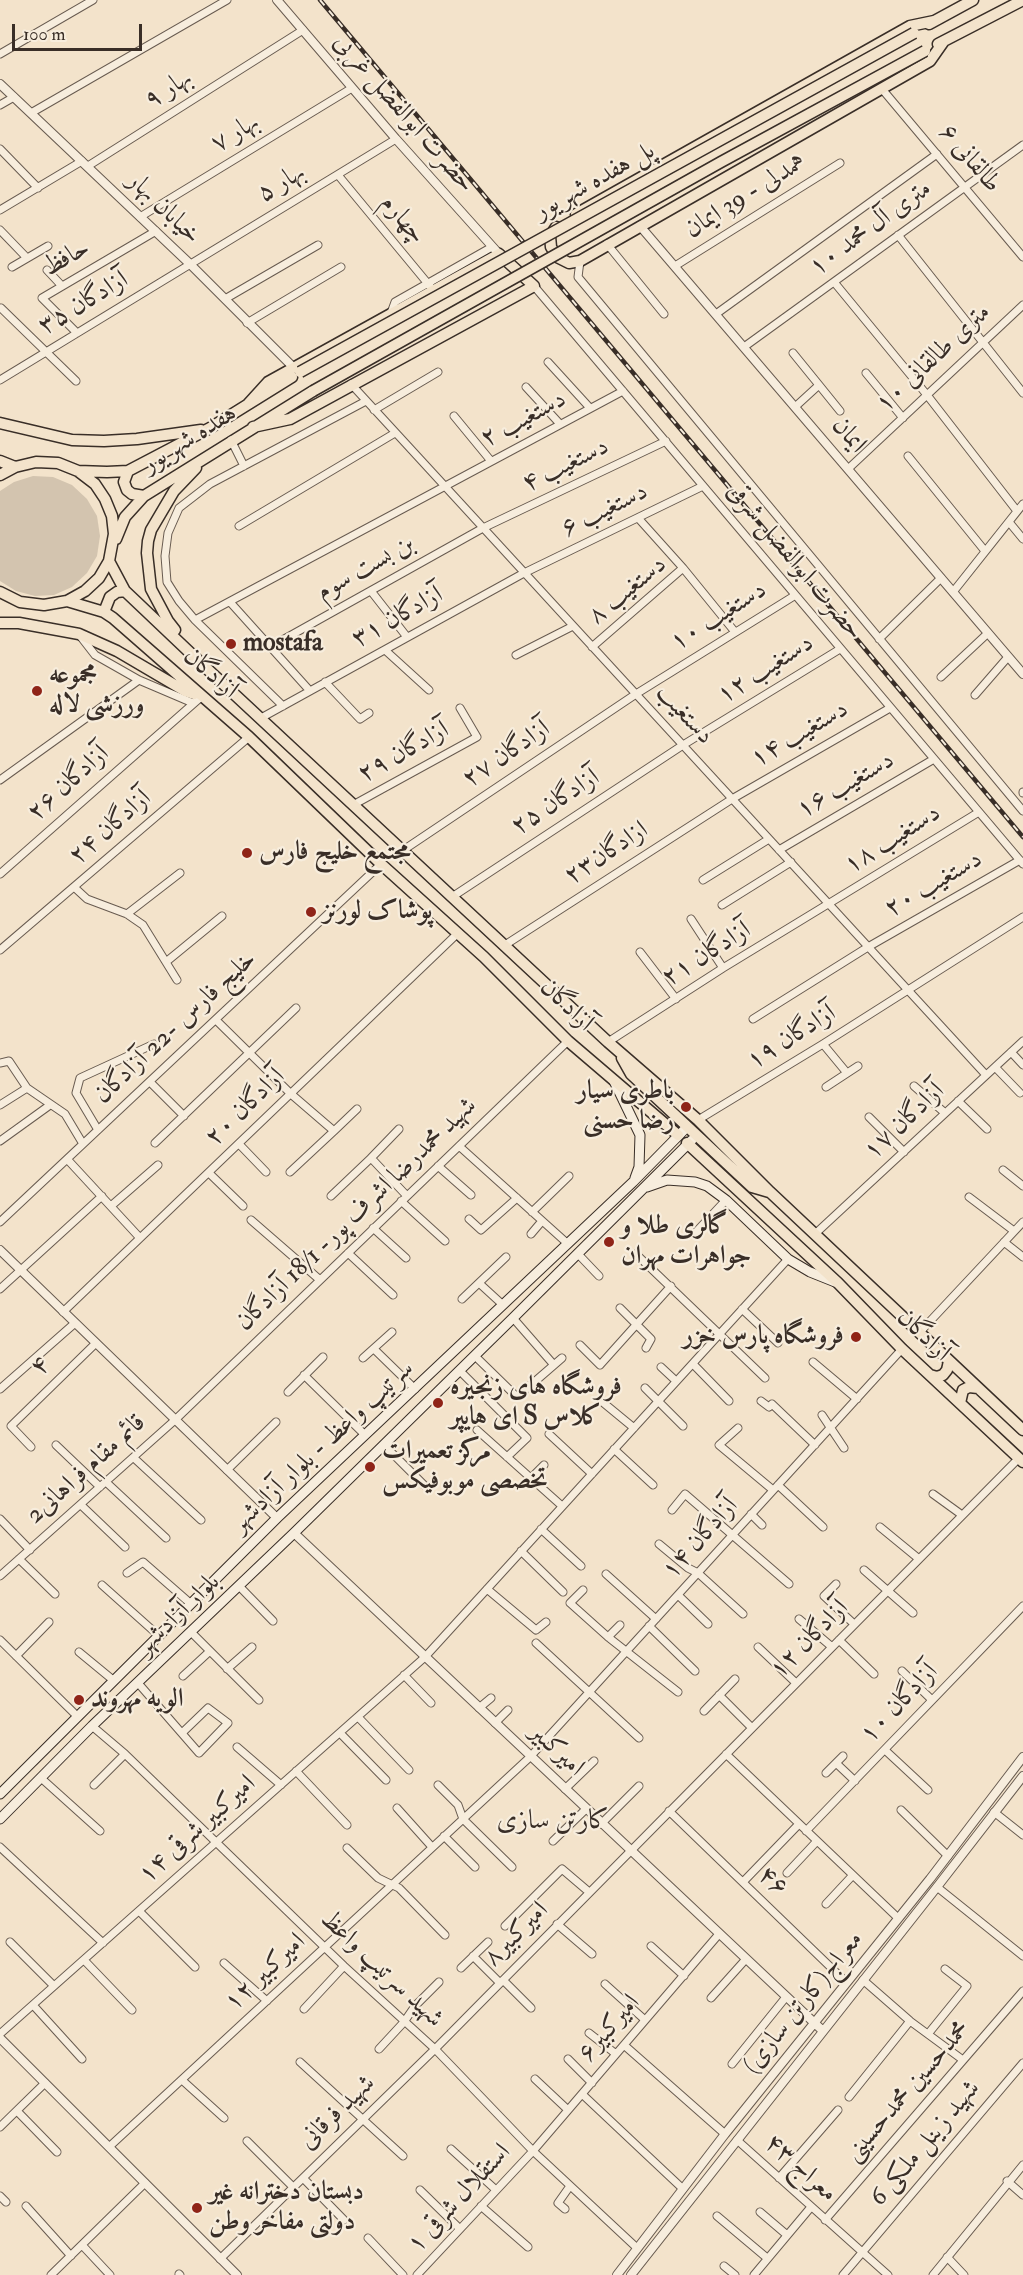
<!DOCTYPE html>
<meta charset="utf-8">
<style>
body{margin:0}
#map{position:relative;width:1023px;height:2275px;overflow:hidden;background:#f3e3cb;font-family:"IM FELL Double Pica",serif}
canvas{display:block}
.scale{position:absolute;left:12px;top:24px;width:130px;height:27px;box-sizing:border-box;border:3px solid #392e27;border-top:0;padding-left:8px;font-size:18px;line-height:21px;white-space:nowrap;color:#392e27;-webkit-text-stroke:4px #f7eddd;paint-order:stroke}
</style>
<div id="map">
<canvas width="1023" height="2275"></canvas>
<div class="scale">100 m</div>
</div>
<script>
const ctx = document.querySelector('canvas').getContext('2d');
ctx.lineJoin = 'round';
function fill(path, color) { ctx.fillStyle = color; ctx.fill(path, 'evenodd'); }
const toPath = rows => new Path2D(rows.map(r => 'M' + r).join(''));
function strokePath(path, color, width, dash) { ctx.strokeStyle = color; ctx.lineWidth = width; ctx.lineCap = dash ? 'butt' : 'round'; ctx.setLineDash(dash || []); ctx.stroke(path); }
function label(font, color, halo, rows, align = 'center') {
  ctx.font = font + ' "IM FELL Double Pica",Amiri,serif'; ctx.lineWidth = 4.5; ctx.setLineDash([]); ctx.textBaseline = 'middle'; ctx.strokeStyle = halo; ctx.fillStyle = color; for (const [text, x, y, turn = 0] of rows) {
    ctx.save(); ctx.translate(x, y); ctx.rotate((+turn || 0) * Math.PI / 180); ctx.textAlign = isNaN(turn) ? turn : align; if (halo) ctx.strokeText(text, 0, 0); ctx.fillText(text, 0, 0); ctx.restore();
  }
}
fill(toPath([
 [33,476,53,477,72,485,87,499,97,516,100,536,97,556,87,573,72,587,54,595,35,596,16,591,0,581,0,491,14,482]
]), '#d3c4af');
const minor = toPath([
 [0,54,93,0],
 [882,89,1023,257],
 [0,105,14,97],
 [31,113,227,0],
 [0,149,38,188],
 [88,166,303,30],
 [338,175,434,291],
 [0,210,82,161],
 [140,217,352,88],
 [0,230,27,258],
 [898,235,1023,393],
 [607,244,664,314],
 [580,261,578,277,1023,811],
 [675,266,840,163],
 [12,267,48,246],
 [47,270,62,286],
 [834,282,927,395,1017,511],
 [534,286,1023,864],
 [225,299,318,245],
 [1,308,76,381],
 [391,313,395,302,492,247],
 [716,314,937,154],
 [247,323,341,267],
 [77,333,42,298,156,231],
 [744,347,1023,145],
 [793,353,819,385],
 [548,362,590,408],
 [866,373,903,418],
 [0,380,396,139],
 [351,384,986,1075],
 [526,387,560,424],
 [795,407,819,385,840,411],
 [374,410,438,372],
 [454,416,491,461],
 [231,440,244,466],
 [908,456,985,551],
 [848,469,1023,305],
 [639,519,683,568],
 [1009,522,1023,539],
 [239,526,395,433],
 [371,591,407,637],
 [953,592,1023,504],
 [230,602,310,691],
 [195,620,623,391],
 [81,637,95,655,139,680,193,703],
 [879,639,941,578],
 [270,647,483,528,666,441],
 [592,647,683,568,735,632],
 [385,650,429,690],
 [516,655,573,626],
 [941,677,988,633],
 [325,682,360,719,369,713],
 [975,695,1008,657],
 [283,706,195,620,179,601,167,582,165,556,168,533,179,508,210,484,366,401],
 [261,718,524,573,703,486],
 [0,780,139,680],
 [1023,793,1023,792],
 [353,805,477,737,460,708],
 [779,850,934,759],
 [402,851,636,694,794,596],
 [0,874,201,697],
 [703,880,769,839],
 [74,887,87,899,127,914,143,925,177,980],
 [452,897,683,745,840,649],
 [722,905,791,862],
 [127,914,180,873],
 [691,919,723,968],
 [505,945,732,799,890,708],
 [0,950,249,737],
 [640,952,676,999],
 [166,962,222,916],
 [753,1019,868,947,1020,860],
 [216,1020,291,1094,334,1131,357,1109],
 [608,1042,723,968,979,812],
 [823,1044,847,1073],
 [1011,1052,1023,1065],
 [0,1063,9,1061,27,1088,65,1114,83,1144],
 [995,1067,1020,1093],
 [150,1082,184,1116],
 [914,1086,945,1113],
 [826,1087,858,1066],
 [958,1101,987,1129],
 [0,1105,27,1088],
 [869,1117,904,1152],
 [698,1120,823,1044,1023,917],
 [399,1129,371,1158,407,1196],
 [98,1130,76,1093,80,1078,154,1044],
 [0,1141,50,1105],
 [155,1143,296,1008],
 [239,1144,266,1172],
 [459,1146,568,1244],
 [67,1159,140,1238],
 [438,1166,471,1195],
 [1003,1170,1023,1186],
 [290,1172,334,1131],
 [209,1173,243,1206],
 [331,1196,371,1158],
 [969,1197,1014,1231],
 [401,1201,445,1241],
 [111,1206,158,1165],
 [532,1212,569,1176],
 [469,1219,481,1230,517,1198],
 [251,1220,320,1280],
 [0,1222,381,864],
 [373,1228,406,1258],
 [696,1232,726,1200],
 [531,1234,542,1221],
 [815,1234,1023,1041],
 [1004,1242,1023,1257],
 [348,1253,393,1295],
 [578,1254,599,1276],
 [636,1254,765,1378],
 [479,1283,503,1305],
 [0,1289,102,1196],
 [462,1299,506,1257],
 [620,1308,651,1339,646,1348],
 [742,1309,778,1343],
 [63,1312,457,934],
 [513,1318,554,1365],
 [919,1333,1023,1222],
 [580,1345,600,1365,671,1286],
 [374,1349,415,1389],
 [475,1356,517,1397,562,1358],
 [363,1358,392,1332],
 [813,1362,857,1399],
 [693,1364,729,1401],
 [661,1367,676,1381],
 [460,1371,527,1438,507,1457],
 [304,1375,365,1435],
 [645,1388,683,1426],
 [0,1389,75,1323],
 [288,1392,323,1357],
 [600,1400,634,1428],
 [761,1401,769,1407,772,1404,815,1445],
 [822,1415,844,1448],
 [738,1428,719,1445,773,1490],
 [477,1430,562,1506],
 [549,1434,592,1474],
 [56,1445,100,1487],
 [384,1445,424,1485],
 [31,1447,11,1426,96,1343],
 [614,1449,653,1485],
 [134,1458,201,1520],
 [227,1470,276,1422],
 [531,1478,544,1465],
 [106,1482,166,1538],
 [778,1485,823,1527],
 [933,1494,962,1515],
 [81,1505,125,1547],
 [672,1510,685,1494,789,1584],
 [751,1514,762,1525],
 [0,1519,30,1550],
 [880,1527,919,1559],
 [541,1529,581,1566],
 [659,1544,688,1568,698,1573,743,1614],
 [521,1551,563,1592],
 [19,1559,55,1594],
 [864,1570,913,1613],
 [127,1573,143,1562,191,1604],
 [606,1574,656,1619],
 [0,1576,175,1420,568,1041],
 [836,1584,824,1596,854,1624],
 [102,1585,158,1635],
 [239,1586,273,1621],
 [487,1589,536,1630,546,1622],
 [583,1590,570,1603,608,1637,678,1692],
 [678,1595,708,1624],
 [799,1619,832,1647],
 [649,1626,695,1671],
 [191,1632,259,1700],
 [608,1637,620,1625],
 [0,1640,77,1716],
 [839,1640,874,1674],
 [536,1643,639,1738],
 [758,1647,796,1683],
 [79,1652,113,1680],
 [16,1656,49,1622],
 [227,1669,252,1647],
 [902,1671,932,1700],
 [404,1675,431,1703],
 [183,1676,210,1651],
 [138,1683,199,1753,228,1723,208,1708,182,1733],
 [719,1695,752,1728],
 [479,1708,491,1698],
 [704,1711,735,1679],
 [358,1717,409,1770],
 [495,1723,508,1710],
 [92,1726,125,1754,344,1966,435,2049,533,2151,637,2248],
 [340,1733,386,1780],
 [237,1747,281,1785],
 [885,1750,928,1790],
 [726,1754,898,1918],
 [843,1756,836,1763,855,1781],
 [296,1771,347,1825],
 [826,1773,836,1763],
 [41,1778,100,1831],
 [94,1785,125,1754],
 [438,1785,458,1805,463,1819,512,1867],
 [565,1789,594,1761],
 [397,1808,432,1847],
 [901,1810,948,1856],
 [669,1811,846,1982],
 [994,1812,1023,1835],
 [601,1824,639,1786],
 [806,1831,1023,1606],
 [444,1836,475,1867],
 [553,1841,586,1809],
 [0,1847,103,1943],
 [347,1848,378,1878,399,1888,445,1935],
 [787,1873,817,1841],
 [743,1882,799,1824],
 [937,1887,1023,1956],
 [826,1904,853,1875],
 [139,1911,195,1967],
 [557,1924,592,1954],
 [505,1926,562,1869,589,1892],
 [10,1942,54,1986],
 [651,1946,684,1976],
 [473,1956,500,1983],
 [84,1960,132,2010],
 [224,1963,267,2001],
 [461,1968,488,1942],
 [503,1980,531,2008],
 [863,1980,910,2021,963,2060],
 [605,1984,645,2020],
 [711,1998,746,1959],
 [33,2005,82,2059],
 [304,2009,344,1966],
 [589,2033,616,2054],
 [0,2034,425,1657,788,1259],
 [928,2034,967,1986,945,1969],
 [624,2045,725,2134],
 [379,2049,404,2022,415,2006,439,1982],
 [568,2059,592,2083],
 [300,2062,403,2156],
 [732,2064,786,1997],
 [535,2079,568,2110],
 [182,2080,224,2118],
 [582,2094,683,2189],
 [849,2097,910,2021],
 [17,2111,57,2152],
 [0,2127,45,2083],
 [737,2140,888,2275],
 [247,2141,293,2187],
 [109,2147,530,1757,902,1349],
 [451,2149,496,2190],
 [303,2178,344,2220],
 [779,2178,838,2110],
 [1007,2181,1023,2195],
 [420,2190,460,2229],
 [0,2196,6,2202],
 [26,2206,71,2256],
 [481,2206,528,2247],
 [565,2209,558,2203,570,2186],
 [760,2212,787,2235],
 [717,2216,767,2258],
 [825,2220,1023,1991],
 [368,2238,403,2275],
 [82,2245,110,2275],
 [947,2257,964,2275],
 [220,2259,435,2049,1019,1458],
 [724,2266,735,2275],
 [179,2274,180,2275],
 [51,2275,145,2183],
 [417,2275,533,2151,719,1934],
 [754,2275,811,2207],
 [843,2275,1023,2063],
 [933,2275,1023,2165]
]);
const tertiary = toPath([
 [277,0,396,139,499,254],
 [0,84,190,264,294,368],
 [640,226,1023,674],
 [0,1250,277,1518],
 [294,1533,823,2031],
 [0,2038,237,2275],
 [617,2275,725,2134,930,1879,1023,1757],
 [631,2275,937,1887,1023,1776]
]);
const secondary = toPath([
 [614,1081,640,1135,639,1167,635,1178],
 [647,1187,667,1180,695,1182,707,1186,726,1200,788,1259,810,1272,835,1282],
 [0,1794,277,1518,633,1182,687,1127],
 [0,1819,92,1726,294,1533,513,1318,692,1140]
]);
const primary = toPath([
 [929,24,973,0],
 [938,44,1023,0],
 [576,214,910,26,934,21],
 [556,227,550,236,551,247,557,257,569,263,580,261,930,61,944,41],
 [248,404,268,382,499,254,534,286,290,419,253,427],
 [0,423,72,440,104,441,137,439,201,430],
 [0,461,15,467],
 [78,471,107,472,128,471,210,428,292,377],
 [128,471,124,482,127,490,132,494,144,496],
 [0,475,15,467,36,462,58,463,78,471,95,484,105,499,112,516,114,534,109,561,99,578,85,591,67,601,44,605,20,602,0,592],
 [116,539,125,517,144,496,313,391],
 [109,561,125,591,204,666,608,1042,698,1120,770,1192,1023,1430],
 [67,601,104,612,113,618,249,737,381,864,484,957,568,1041,678,1135],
 [104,612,110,597,117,592,125,591],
 [0,623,19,623,79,634,117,651,185,691,194,694],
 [175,630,168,621,151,589,147,553,148,541,151,530,174,491,196,468],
 [622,1058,631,1074,752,1187,769,1192],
 [687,1143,838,1283,902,1349,1023,1462],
 [930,1375,937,1377,943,1375,947,1370,949,1361],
 [960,1403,963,1390,969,1387,978,1388]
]);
strokePath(minor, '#685b50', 9);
strokePath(tertiary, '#685b50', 10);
strokePath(secondary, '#392e27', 11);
strokePath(primary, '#392e27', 13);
strokePath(minor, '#f7eddd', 7);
strokePath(tertiary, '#f7eddd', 8);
strokePath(secondary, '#f7eddd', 9);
strokePath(primary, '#f3e3cb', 10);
const rail = toPath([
 [320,0,1023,837]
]);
strokePath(rail, '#392e27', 4.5);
strokePath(rail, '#f7eddd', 2, [7]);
const primaryBridge = toPath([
 [300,372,914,33],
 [313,391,721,162,925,51]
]);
strokePath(primaryBridge, '#392e27', 13, []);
strokePath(primaryBridge, '#f3e3cb', 10);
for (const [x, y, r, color] of [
 [231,644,6,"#8f2418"],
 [37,691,6,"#8f2418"],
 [247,853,6,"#8f2418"],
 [311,912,6,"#8f2418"],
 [686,1107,6,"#8f2418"],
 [609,1242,6,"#8f2418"],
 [856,1337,6,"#8f2418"],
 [438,1403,6,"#8f2418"],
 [370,1467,6,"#8f2418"],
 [79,1700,6,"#8f2418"],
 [197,2208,6,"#8f2418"]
]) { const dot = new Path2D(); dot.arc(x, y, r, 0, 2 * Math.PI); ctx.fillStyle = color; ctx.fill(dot); strokePath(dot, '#f7eddd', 2); }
label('26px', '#392e27', '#f7eddd', [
 ["بهار ۹",169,90,-32],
 ["حضرت ابوالفضل غربی",403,114,49],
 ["بهار ۷",236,134,-31],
 ["طالقانی ۶",969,159,50],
 ["پل هفده شهریور",595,182,-29],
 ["بهار ۵",282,184,-31],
 ["همدلی - 39 ایمان",746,197,-32],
 ["خیابان بهار",163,209,44],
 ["چهارم",402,220,50],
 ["۱۰ متری آل محمد",871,229,-36],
 ["حافظ",67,259,-30],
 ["آزادگان ۳۵",84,304,-31],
 ["۱۰ متری طالقانی",934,359,-43],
 ["دستغیب ۲",524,420,-28],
 ["ایمان",848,436,50],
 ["هفده شهریور",190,440,-32],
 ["دستغیب ۴",566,466,-26],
 ["دستغیب ۶",605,511,-26],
 ["حضرت ابوالفضل شرقی",794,562,50],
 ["بن بست سوم",366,569,-29],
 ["دستغیب ۸",628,591,-39],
 ["دستغیب ۱۰",719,617,-32],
 ["۳۱ آزادگان",398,618,-29],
 ["دستغیب ۱۲",766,670,-32],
 ["آزادگان",210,674,41],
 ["دستغیب",684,715,47],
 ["دستغیب ۱۴",800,735,-30],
 ["۲۹ آزادگان",404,753,-29],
 ["۲۷ آزادگان",507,755,-34],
 ["۲۶ آزادگان",69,784,-42],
 ["دستغیب ۱۶",846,786,-30],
 ["۲۵ آزادگان",556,803,-33],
 ["۲۴ آزادگان",111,828,-41],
 ["دستغیب ۱۸",893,840,-32],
 ["۲۳ازادگان",607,854,-33],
 ["دستغیب ۲۰",934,885,-30],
 ["۲۱ آزادگان",707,955,-32],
 ["آزادگان",566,1006,44],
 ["خلیج فارس -22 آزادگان",176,1028,-43],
 ["۱۹ آزادگان",792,1038,-32],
 ["۲۰ آزادگان",246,1108,-44],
 ["۱۷ آزادگان",905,1122,-43],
 ["شهید محمدرضا اشرف پور- 18/1 آزادگان",357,1215,-44],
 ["آزادگان",923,1336,44],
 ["۴",41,1367,-44],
 ["سرتیپ واعظ - بلوار آزادشهر",323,1447,-43],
 ["2قائم مقام فراهانی",87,1470,-42],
 ["۱۴ آزادگان",701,1539,-48],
 ["بلوار آزادشهر",179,1615,-44],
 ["۱۲ آزادگان",810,1640,-45],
 ["۱۰ آزادگان",900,1704,-46],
 ["امیرکبیر",556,1751,43],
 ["۱۴ امیرکبیر شرقی",198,1830,-42],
 ["۴۶",772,1882,44],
 ["امیرکبیر۸",517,1935,-45],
 ["شهید سرتیپ واعظ",381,1970,43],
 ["امیرکبیر ۱۲",266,1973,-43],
 ["معراج(کارتن سازی)",804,2003,-51],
 ["امیرکبیر۶",610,2029,-49],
 ["محمدحسین محمدحسینی",908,2092,-49],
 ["شهید فرقانی",338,2113,-44],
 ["6 شهید زینل ملکی",926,2144,-50],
 ["معراج ۴۳",800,2169,42],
 ["استقلال شرقی ۱",460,2199,-47]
]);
label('bold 26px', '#392e27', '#f7eddd', [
 ["mostafa",243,644],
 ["مجموعه",49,676],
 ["ورزشی لاله",49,706],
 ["مجتمع خلیج فارس",259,853],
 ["پوشاک لورنز",323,912],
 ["باطری سیار",674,1092,"right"],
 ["رضا حسنی",674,1122,"right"],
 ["گالری طلا و",621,1227],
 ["جواهرات مهران",621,1257],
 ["فروشگاه پارس خزر",844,1337,"right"],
 ["فروشگاه های زنجیره",450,1388],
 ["ای هایپر S کلاس",450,1418],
 ["مرکز تعمیرات",382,1452],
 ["تخصصی موبوفیکس",382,1482],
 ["الویه مهروند",91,1700],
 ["دبستان دخترانه غیر",209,2193],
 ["دولتی مفاخر وطن",209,2223]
], 'left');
label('27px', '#392e27', '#f7eddd', [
 ["کارتن سازی",553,1822]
]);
</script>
